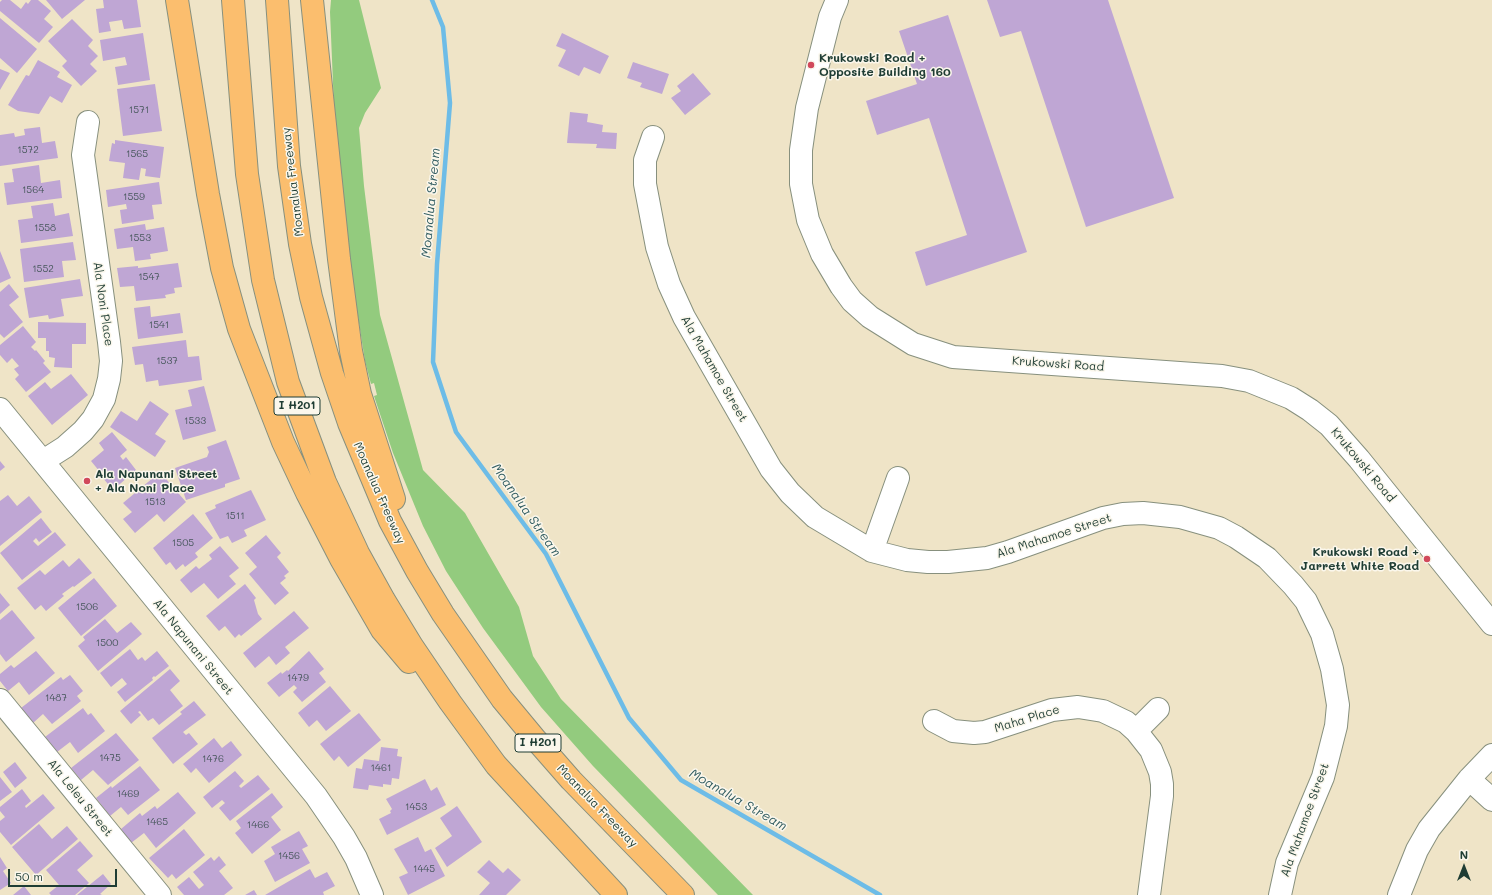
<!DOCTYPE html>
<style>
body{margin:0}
#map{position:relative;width:1492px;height:895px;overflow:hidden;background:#efe4c7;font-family:Mali,sans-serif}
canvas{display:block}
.north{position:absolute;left:1444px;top:847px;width:40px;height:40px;-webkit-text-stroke:3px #fbf7ec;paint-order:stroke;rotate:0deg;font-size:11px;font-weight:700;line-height:16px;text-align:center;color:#1f3d34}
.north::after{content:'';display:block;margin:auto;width:14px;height:18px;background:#1f3d34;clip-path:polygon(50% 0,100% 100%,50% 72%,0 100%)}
.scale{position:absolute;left:8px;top:869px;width:109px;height:18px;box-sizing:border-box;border:2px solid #1f3d34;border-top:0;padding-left:5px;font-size:12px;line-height:14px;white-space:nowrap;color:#1f3d34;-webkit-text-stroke:3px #fbf7ec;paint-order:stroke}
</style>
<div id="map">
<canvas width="1492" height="895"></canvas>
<div class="north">N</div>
<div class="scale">50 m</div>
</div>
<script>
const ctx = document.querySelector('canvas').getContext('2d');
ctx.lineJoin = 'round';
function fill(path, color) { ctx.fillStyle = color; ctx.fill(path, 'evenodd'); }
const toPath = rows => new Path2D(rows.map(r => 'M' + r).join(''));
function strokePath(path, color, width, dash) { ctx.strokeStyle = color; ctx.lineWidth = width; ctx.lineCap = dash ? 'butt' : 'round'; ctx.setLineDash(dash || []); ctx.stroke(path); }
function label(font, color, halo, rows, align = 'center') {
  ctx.font = font + ' Mali,sans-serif'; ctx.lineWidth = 3; ctx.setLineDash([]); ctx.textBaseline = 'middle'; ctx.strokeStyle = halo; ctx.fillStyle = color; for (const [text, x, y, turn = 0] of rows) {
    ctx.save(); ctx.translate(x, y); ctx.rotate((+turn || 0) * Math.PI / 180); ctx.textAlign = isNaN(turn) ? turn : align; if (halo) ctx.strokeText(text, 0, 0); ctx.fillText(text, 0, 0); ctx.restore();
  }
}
fill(toPath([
 [331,0,359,0,381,88,365,113,359,128,364,186,380,315,423,470,465,513,519,607,533,656,561,699,753,895,718,895,593,766,541,707,483,628,446,571,423,526,393,453,374,396,377,395,374,383,371,384,365,361,353,285,334,107,330,12]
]), '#93cb7e');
strokePath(toPath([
 [432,0,443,27,450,103,437,264,433,362,456,432,546,554,629,718,681,780,880,895]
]), '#6dbce7', 4.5);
fill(toPath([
 [2,0,10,0,21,9,26,2,28,4,31,0,38,0,51,11,44,19,53,27,39,43,0,11,0,2],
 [46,0,85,0,62,19],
 [103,0,137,0,141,27,124,29,122,20,109,22,111,31,99,33,96,9,104,8],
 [987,0,1108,0,1174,198,1086,227,1021,31,1000,37],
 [948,15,1027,252,926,286,915,252,967,235,929,118,877,135,866,101,917,84,899,31],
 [0,18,37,49,17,73,0,58],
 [72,19,93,40,88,46,98,56,90,64,97,71,81,86,62,66,67,61,48,41],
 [143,33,150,80,118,85,115,67,127,65,125,57,103,61,100,40],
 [562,33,609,56,600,74,584,67,579,76,558,66,566,50,556,46],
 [38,60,60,72,57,77,72,85,62,103,50,96,39,114,18,111,8,105,26,75,29,76],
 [633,62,669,74,662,94,640,87,642,83,627,78],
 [0,69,10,73,0,90],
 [693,73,711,94,685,115,671,98,681,91,677,86],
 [155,84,162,131,123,136,117,89],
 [570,112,588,114,587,122,603,125,602,132,617,133,616,149,596,148,597,144,567,143],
 [40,127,42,143,55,141,58,158,0,166,0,135,14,133,15,137,25,135,24,129],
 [115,140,164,147,160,178,145,176,146,169,141,168,139,180,123,178,125,163,109,161,112,143,115,144],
 [39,165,41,183,60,180,62,198,7,205,4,183,14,182,12,169],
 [159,182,162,204,152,205,154,219,122,224,120,210,127,209,126,204,108,207,106,190],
 [53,203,55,216,69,213,73,236,21,243,18,220,33,218,31,206],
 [145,224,146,230,164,227,168,251,150,254,151,259,135,261,133,247,117,249,114,229],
 [73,242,76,260,62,261,64,277,24,282,20,249],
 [0,251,11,278,0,283],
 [178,263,182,287,174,288,175,293,165,295,166,298,136,301,134,286,120,287,117,268,138,266,138,268],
 [80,279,83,296,61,299,64,316,49,319,48,315,29,318,24,288],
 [9,284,19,297,9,305,23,322,4,338,0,334,0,292],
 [150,306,151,317,180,313,183,333,138,339,134,308],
 [38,322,86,323,86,344,72,344,72,368,54,367,55,358,49,357,49,351,46,351,46,338,38,338],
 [23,326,36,342,31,347,35,351,36,350,45,361,43,363,51,372,26,392,15,379,19,375,14,369,19,366,12,358,7,363,0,355,0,345],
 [186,340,188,357,199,356,202,380,159,386,158,380,146,382,143,364,135,365,132,347],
 [71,374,88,395,52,425,28,396,45,382,51,389],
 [204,386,216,431,183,440,175,410,192,406,188,390],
 [150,401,169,414,155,434,166,441,155,457,110,427,121,411,137,421],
 [112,432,127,450,120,456,123,460,126,457,136,470,113,490,102,477,106,474,102,471,100,472,91,461,104,450,99,443],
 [226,440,240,479,225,484,225,487,186,500,175,468,207,457,209,452,207,447],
 [0,461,5,467,0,471],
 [160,472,186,502,164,522,157,514,135,533,123,519,132,512,123,503],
 [251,490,266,520,244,530,247,536,232,543,228,536,220,539,205,513,216,508,215,505],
 [8,495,17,506,29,496,42,512,0,546,0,501],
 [193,514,213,538,195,553,198,557,185,567,183,564,176,570,170,562,166,565,153,548],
 [41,518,52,532,39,542,36,538,33,541,38,546,55,532,66,545,22,580,0,553],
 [266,535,281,553,277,557,289,572,284,576,286,578,280,583,289,593,275,605,249,574,257,567,245,553],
 [220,546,239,568,229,576,236,584,218,599,204,583,191,593,180,580,196,566,199,569,212,559,209,555],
 [79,558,92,573,74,587,73,586,62,594,64,596,46,611,41,605,35,610,17,588,40,570,45,575,63,560,69,567],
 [94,578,117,606,81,636,58,608],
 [245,584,256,598,254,600,258,614,262,619,241,636,239,634,235,638,225,626,219,631,206,616],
 [0,593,10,605,0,614],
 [12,610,35,638,6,662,0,654,0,620],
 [294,611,309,628,285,647,290,653,276,665,269,656,255,668,243,653],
 [105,619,117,633,131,622,142,634,98,671,78,646,85,640,83,637],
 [130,649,138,660,142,657,145,661,157,651,169,666,155,677,154,676,152,678,153,680,125,702,117,692,127,684,122,678,111,687,100,673],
 [36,651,55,673,29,695,19,682,8,691,0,681,0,674,11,665,14,668],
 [309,651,324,669,319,673,326,682,302,702,293,692,297,688,294,685,279,697,267,683,281,672,282,674,287,670,288,671],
 [170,669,180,681,170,690,183,706,159,725,153,718,148,721,140,711,138,712,141,715,131,724,120,711],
 [70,675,83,691,77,696,81,701,52,724,43,714,33,723,21,708,61,677,63,680],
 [330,686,351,711,326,731,317,720,309,727,298,713],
 [194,701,206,715,183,732,186,735,189,733,198,744,173,764,152,738,182,714,180,712],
 [83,708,88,715,91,713,105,731,78,753,70,742,57,752,45,737],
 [359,713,381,740,348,767,339,756,334,761,320,744],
 [116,733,139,760,108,785,93,770,81,780,71,768],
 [214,738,222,748,231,741,242,755,209,783,196,768,191,773,183,764],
 [381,747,398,749,397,756,402,757,399,779,392,778,391,785,383,784,383,787,369,785,368,790,353,788,356,768,362,769,364,759,379,761],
 [15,762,27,778,15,788,3,772],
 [140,766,160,790,128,815,121,807,110,816,96,798,111,786,112,788],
 [235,771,244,781,239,786,241,788,258,775,270,789,230,821,219,808,225,803,222,800,212,808,203,797],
 [0,777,12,792,0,801],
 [425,779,431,791,437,787,446,805,387,835,379,819,391,813,390,811,392,809,386,799],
 [22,789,31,801,25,806,26,808,43,794,55,808,11,845,0,832,0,821,5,817,0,811,0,807],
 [178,792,196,813,156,848,144,833,131,843,121,829,140,813,142,816,155,806,157,809],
 [272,793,283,807,271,817,281,830,252,854,235,833,241,828,236,821],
 [457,806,482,842,447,867,435,848,452,836,440,818],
 [39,824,52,839,67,826,78,839,36,875,12,847],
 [184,829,205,855,176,879,172,874,168,878,149,858],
 [299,831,308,846,302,849,310,863,275,882,264,861,275,854,271,847],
 [418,837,425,852,431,849,445,876,408,895,399,877,408,873,394,849],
 [80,841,93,856,77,870,89,883,75,895,51,895,49,893,59,885,46,870],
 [219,856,226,865,219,871,233,888,224,895,184,895,177,887,189,877,199,889,204,885,193,872,211,857,214,861],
 [0,857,7,868,3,871,11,883,0,890],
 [489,860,503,873,508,868,521,880,506,895,479,895,490,883,477,872],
 [310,869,315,878,327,872,335,886,323,892,324,895,265,895],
 [103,874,111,884,100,894,102,895,77,895],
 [24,886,31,895,13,895],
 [254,890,257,895,245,895]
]), '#bfa6d4');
const minor = toPath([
 [837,0,830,17,807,108,801,150,801,184,808,220,822,254,841,286,852,301,870,317,913,344,953,357,1222,376,1249,381,1291,398,1310,410,1329,425,1359,459,1492,624],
 [653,137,645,160,645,184,657,247,669,284,684,317,771,469,790,493,815,517,872,551,907,560,928,562,948,562,987,558,1008,552,1103,518,1123,514,1143,513,1180,517,1219,528,1236,537,1267,558,1293,585,1306,601,1322,634,1332,669,1338,705,1336,726,1323,777,1287,863,1280,895],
 [0,409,316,796,344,837,356,858,372,895],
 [43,461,65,447,83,431,93,419,104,399,109,379,111,361,109,342,83,155,88,122],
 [872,551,898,478],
 [0,700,160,895],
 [934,721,953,731,974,733,985,732,1052,710,1078,707,1103,711,1126,722,1136,731,1151,750,1160,772,1162,784,1162,796,1149,895],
 [1136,731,1158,709],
 [1469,779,1492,800],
 [1399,895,1417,850,1429,829,1469,779,1492,755]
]);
const highway = toPath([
 [177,0,208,194,222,268,239,329,283,442,307,493,341,559,382,630,409,662],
 [233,0,247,174,263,280,288,382,325,482,358,553,384,600,412,646,450,702,496,765,616,895],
 [277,0,289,166,300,244,311,297,332,373,349,423,390,521,417,571,443,614,502,699,536,740,571,780,683,895],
 [312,0,339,259,351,351,360,394,394,499]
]);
strokePath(minor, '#87907e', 24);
strokePath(highway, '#87907e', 24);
strokePath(minor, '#fff', 22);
strokePath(highway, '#fbbe6e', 22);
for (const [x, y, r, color] of [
 [811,65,4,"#d1495b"],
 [87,481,4,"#d1495b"],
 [1427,559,4,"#d1495b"]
]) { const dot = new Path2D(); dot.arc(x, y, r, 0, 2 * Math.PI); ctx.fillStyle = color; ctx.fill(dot); strokePath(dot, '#fbf7ec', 1.5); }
label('10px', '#47575c', null, [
 ["1571",139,110],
 ["1572",28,150],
 ["1565",137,154],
 ["1564",33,190],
 ["1559",134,197],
 ["1558",45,228],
 ["1553",140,238],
 ["1552",43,269],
 ["1547",149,277],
 ["1541",159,325],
 ["1537",167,361],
 ["1533",195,421],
 ["1513",155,502],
 ["1511",235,516],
 ["1505",183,543],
 ["1506",87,607],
 ["1500",107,643],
 ["1479",298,678],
 ["1487",56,698],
 ["1475",110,758],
 ["1476",213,759],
 ["1461",381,768],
 ["1469",128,794],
 ["1453",416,807],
 ["1465",157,822],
 ["1466",258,825],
 ["1456",289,856],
 ["1445",424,869]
]);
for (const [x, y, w] of [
 [297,406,46],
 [538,743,46]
]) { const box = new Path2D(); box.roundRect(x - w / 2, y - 9, w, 18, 3); ctx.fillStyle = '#fbf7ec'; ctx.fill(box); strokePath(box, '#1f3d34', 1); }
label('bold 11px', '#1f3d34', null, [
 ["I H201",297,406],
 ["I H201",538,743]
]);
label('bold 12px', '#1f3d34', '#fbf7ec', [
 ["Krukowski Road +",819,58],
 ["Opposite Building 160",819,72],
 ["Ala Napunani Street",95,474],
 ["+ Ala Noni Place",95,488],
 ["Krukowski Road +",1419,552,"right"],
 ["Jarrett White Road",1419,566,"right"]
], 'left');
label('12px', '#1f3d34', '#fbf7ec', [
 ["Moanalua Freeway",293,182,-97],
 ["Ala Noni Place",103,304,82],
 ["Krukowski Road",1058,364,4],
 ["Ala Mahamoe Street",714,369,60],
 ["Krukowski Road",1363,465,50],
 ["Moanalua Freeway",379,493,66],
 ["Ala Mahamoe Street",1054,536,-18],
 ["Ala Napunani Street",193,647,51],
 ["Maha Place",1027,719,-17],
 ["Ala Leleu Street",80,798,51],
 ["Moanalua Freeway",597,806,46],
 ["Ala Mahamoe Street",1305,820,-70]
]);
label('italic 13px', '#325d61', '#fbf7ec', [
 ["Moanalua Stream",431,203,-85],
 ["Moanalua Stream",526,510,55],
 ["Moanalua Stream",738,800,30]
]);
</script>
